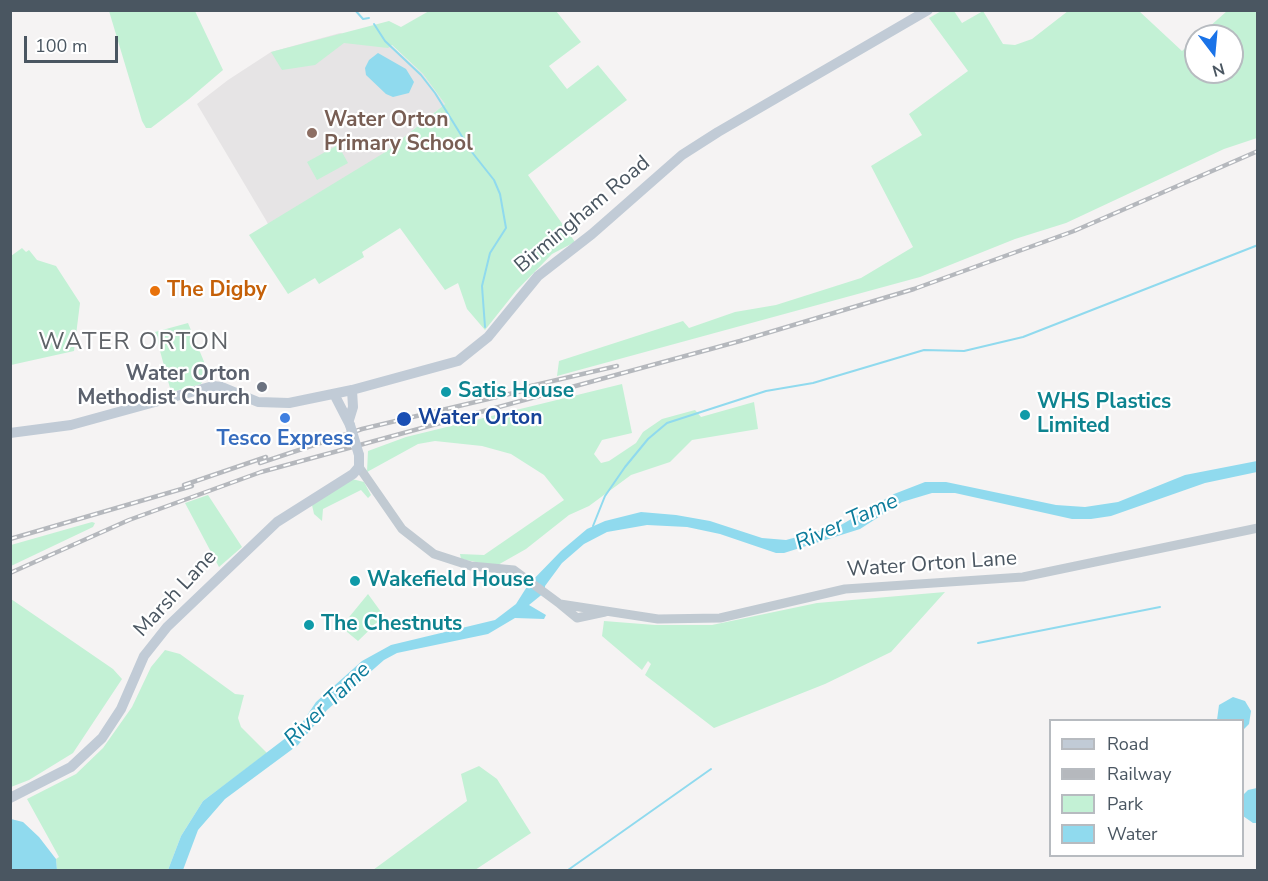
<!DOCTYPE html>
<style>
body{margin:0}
#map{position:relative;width:1268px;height:881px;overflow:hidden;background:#f5f3f3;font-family:"Nunito Sans",sans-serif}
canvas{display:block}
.frame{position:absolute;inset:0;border:12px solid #4a5661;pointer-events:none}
.legend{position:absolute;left:1049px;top:719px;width:195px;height:138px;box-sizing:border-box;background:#fff;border:2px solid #b7bbc0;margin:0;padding:8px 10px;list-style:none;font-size:18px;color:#4a5661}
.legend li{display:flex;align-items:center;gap:12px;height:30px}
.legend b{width:30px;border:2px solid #b7bbc0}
.north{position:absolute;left:1184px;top:24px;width:60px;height:60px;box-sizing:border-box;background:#fff;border:2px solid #b7bbc0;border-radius:50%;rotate:164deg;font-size:16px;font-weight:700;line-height:24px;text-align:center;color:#4a5661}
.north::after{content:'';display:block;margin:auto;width:21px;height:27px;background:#1a73e8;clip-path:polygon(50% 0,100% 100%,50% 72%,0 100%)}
.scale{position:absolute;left:24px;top:36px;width:94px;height:27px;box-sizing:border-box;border:3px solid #4a5661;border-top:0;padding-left:8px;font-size:18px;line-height:21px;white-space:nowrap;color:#4a5661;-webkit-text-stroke:4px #fff;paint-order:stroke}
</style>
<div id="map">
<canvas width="1268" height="881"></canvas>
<div class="frame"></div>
<ul class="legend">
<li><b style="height:8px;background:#c1cbd6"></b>Road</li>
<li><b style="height:8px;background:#b5b8bd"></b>Railway</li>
<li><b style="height:16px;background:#c3f1d5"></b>Park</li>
<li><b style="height:16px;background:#90daee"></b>Water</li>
</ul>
<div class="north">N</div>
<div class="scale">100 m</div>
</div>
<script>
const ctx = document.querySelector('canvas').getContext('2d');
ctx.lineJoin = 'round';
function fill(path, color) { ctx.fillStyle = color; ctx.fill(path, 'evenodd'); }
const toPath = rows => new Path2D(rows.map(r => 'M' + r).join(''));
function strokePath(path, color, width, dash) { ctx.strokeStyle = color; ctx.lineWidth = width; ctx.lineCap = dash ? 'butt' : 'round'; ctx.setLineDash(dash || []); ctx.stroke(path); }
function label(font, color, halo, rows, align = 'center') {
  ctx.font = font + ' "Nunito Sans",sans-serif'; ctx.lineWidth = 4.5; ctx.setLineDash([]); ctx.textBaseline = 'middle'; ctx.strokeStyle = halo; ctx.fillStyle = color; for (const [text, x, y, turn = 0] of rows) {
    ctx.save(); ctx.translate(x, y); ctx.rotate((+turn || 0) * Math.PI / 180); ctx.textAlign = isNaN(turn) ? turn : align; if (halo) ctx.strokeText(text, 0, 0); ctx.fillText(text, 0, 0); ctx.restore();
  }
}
fill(toPath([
 [340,33,391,45,423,74,445,104,387,151,279,253,267,222,197,104,228,80,271,52]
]), '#e6e4e5');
fill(toPath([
 [943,10,954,11,962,23,983,11,1003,44,1015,45,1032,39,1068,11,1139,11,1182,51,1196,38,1196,72,1232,72,1232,36,1199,36,1227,11,1257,11,1257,138,1224,149,1066,223,1015,239,920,277,557,376,559,361,683,321,689,328,735,312,776,305,861,278,913,247,871,166,922,135,909,114,968,71,929,18],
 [109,11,195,11,223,70,189,99,151,128,146,128,142,121],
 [429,11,556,11,581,42,549,66,567,89,598,65,627,100,528,175,575,242,552,254,516,291,485,330,467,309,458,283,445,290,400,228,362,252,364,257,319,284,315,278,288,294,249,235,387,151,445,104,423,74,392,45,388,48,344,43,315,65,282,70,271,52,389,21,401,27],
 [338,145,348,163,317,180,307,162],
 [22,248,26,252,29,250,37,260,56,266,80,303,74,351,11,365,11,256],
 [188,323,205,364,206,373,201,384,171,392,155,332],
 [622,384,632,433,602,440,594,454,601,463,609,461,636,443,643,432,662,419,695,410,701,417,754,402,758,429,692,440,670,462,631,475,589,506,569,515,526,549,496,566,461,559,460,554,484,555,564,500,544,475,511,454,482,446,435,441,418,444,367,472,368,451,406,437],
 [352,479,364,482,371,495,368,498,361,490,323,509,322,521,314,514,312,505],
 [208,495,242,547,219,567,185,503],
 [92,522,95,523,93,527,11,566,11,545],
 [945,592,891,652,825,684,714,728,645,675,651,664,648,661,642,670,602,636,604,621,655,625,712,625,817,603],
 [368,594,384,616,358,641,341,627],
 [11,599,113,669,122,679,73,753,29,780,11,787],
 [165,650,180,654,235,694,244,695,238,718,241,727,267,753,203,801,181,836,168,870,57,870,56,859,59,857,27,799,76,774,103,748,132,707,151,667],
 [479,766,497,779,531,833,475,870,373,870,467,801,461,774]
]), '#c3f1d5');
fill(toPath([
 [378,53,406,69,414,82,409,93,393,97,386,94,366,75,365,68,369,60],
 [1257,461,1257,472,1205,483,1111,516,1091,519,1072,519,955,493,932,493,902,502,860,529,784,553,776,553,720,534,687,527,647,525,607,532,584,544,562,563,545,586,545,592,529,605,546,615,544,619,515,618,488,634,397,653,384,660,327,710,298,745,225,799,198,830,183,870,168,870,181,836,203,801,291,734,302,723,316,702,362,661,391,645,495,620,516,604,528,585,561,551,587,529,605,521,641,512,676,515,710,521,762,538,786,540,841,525,894,494,925,482,946,482,1056,505,1085,507,1118,502,1185,475],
 [1233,697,1245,701,1251,711,1249,724,1243,730,1242,720,1217,720,1219,705],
 [1257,788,1257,823,1253,823,1243,816,1243,795,1248,790],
 [11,819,23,822,39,837,56,859,57,870,11,870]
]), '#90daee');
strokePath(toPath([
 [355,10,363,19,369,18],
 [374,24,385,41,421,75,435,93,471,151,494,180,500,194,506,228,490,253,482,286,485,327],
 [593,526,605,496,625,467,648,439,667,423,766,391,813,383,924,350,964,351,1023,337,1258,245],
 [978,643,1160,607],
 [568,870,711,769]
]), '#90daee', 2);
strokePath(toPath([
 [359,467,402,529,434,554,471,566,514,570,560,604,658,619,720,618,845,589,1023,577,1258,528],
 [560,604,577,618,605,612]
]), '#c1cad2', 9);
strokePath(toPath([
 [334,394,350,425],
 [349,420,353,407,352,390],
 [10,433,71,425,213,386,222,387,258,402,289,403,352,390,458,361,488,337,538,276,592,234,682,155,718,132,928,10],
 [10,798,71,767,102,738,121,709,144,656,167,627,277,522,353,474,359,467,359,455]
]), '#c1cbd6', 10);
const rail = toPath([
 [518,389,617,366],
 [260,463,362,429,526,390],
 [184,485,266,457],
 [10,539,192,486],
 [10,573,129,520,261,472,740,341,914,289,1074,231,1258,151]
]);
strokePath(rail, '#b5b8bd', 4.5);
strokePath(rail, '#fff', 2, [7]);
strokePath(toPath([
 [350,425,359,455]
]), '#c1cbd6', 10);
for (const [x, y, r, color] of [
 [312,133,6,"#8d6e63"],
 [155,291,6,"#e8710a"],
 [262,387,6,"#6b7280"],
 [446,392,6,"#0f9aa8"],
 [1025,415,6,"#0f9aa8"],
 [285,418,6,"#3f7fe0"],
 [404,419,8,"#1a4fb4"],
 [355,581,6,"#0f9aa8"],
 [309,625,6,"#0f9aa8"]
]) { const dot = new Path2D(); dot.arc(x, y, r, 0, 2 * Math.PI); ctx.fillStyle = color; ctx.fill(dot); strokePath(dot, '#fff', 2); }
label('bold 21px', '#785e54', '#fff', [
 ["Water Orton",324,121],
 ["Primary School",324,145]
], 'left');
label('21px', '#4a5661', '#fff', [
 ["Birmingham Road",583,215,-40],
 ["Water Orton Lane",932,565,-4],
 ["Marsh Lane",176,594,-47]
]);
label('bold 21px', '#c56008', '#fff', [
 ["The Digby",167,291]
], 'left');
label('bold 21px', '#5b616d', '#fff', [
 ["Water Orton",250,375],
 ["Methodist Church",250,399]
], 'right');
label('bold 21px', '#0d838f', '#fff', [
 ["Satis House",458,392],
 ["WHS Plastics",1037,403],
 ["Limited",1037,427],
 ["Wakefield House",367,581],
 ["The Chestnuts",321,625]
], 'left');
label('bold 21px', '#164399', '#fff', [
 ["Water Orton",418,419]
], 'left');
label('bold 21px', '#366cbe', '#fff', [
 ["Tesco Express",285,440]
]);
label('italic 22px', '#0c7c9b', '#fff', [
 ["River Tame",847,523,-24],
 ["River Tame",328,705,-44]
]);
ctx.letterSpacing = '1.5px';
label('24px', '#5f6368', '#fff', [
 ["WATER ORTON",134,343]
]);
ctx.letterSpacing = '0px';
</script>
